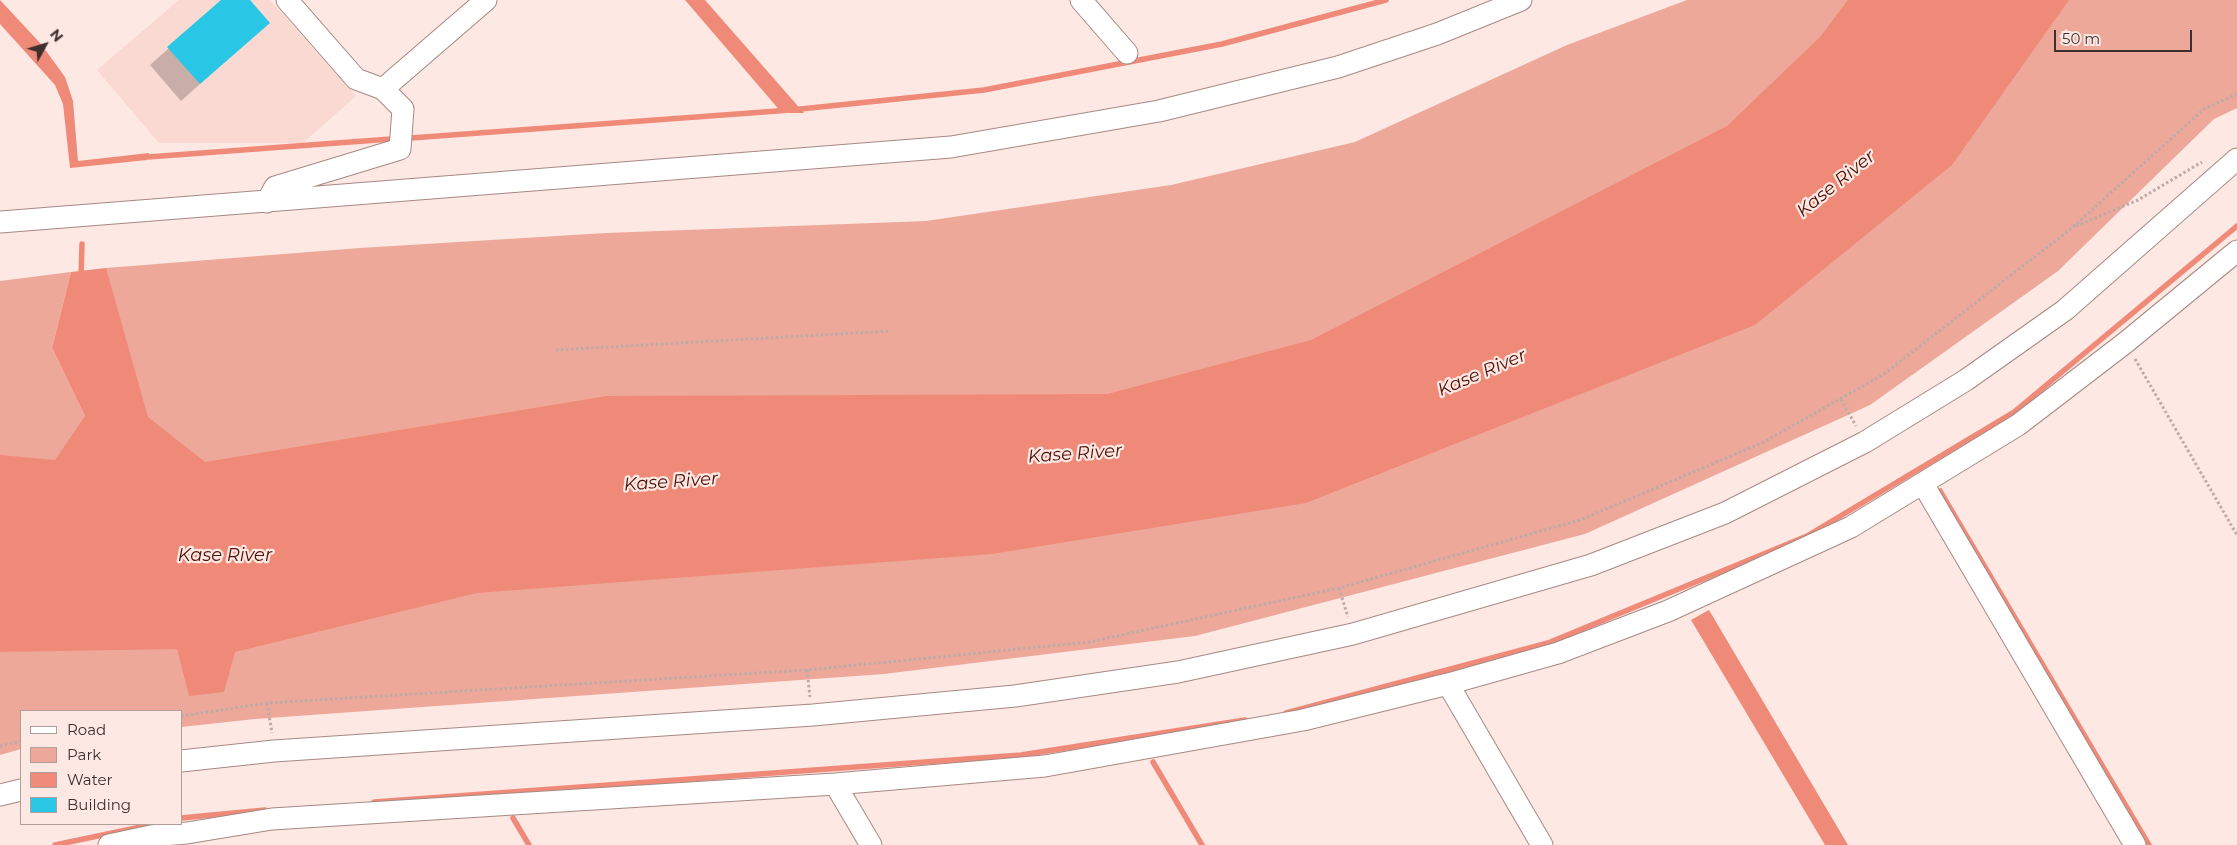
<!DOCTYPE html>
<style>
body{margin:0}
#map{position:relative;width:2237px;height:845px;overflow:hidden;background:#fde8e4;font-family:Montserrat,sans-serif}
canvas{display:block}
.legend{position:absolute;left:20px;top:710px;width:162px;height:115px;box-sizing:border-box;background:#fde8e4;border:1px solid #b09e9b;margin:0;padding:6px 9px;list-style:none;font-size:15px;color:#3d302e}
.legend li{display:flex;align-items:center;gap:10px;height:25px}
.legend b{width:25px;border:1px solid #b09e9b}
.north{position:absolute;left:20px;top:20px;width:50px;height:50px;-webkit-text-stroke:4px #fde8e4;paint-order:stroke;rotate:51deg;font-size:14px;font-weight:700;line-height:20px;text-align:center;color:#3d302e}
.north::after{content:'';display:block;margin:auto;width:18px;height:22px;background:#3d302e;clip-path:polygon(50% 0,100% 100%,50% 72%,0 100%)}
.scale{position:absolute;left:2054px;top:30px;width:138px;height:22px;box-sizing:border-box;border:2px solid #3d302e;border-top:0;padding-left:6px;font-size:15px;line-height:18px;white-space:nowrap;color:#3d302e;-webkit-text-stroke:4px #fde8e4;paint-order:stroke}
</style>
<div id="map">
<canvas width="2237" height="845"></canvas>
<ul class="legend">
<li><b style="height:6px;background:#fff"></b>Road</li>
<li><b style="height:14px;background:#eea89a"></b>Park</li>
<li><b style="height:14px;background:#f08a78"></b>Water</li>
<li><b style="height:14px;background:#29c7e5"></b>Building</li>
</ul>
<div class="north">N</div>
<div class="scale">50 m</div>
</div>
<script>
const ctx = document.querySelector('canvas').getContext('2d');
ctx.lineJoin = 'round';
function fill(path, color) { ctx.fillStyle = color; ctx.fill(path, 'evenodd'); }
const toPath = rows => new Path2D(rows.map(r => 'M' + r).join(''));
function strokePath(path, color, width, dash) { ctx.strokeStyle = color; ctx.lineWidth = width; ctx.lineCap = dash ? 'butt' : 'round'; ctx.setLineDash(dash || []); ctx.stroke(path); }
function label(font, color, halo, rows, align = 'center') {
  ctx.font = font + ' Montserrat,sans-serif'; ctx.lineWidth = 4.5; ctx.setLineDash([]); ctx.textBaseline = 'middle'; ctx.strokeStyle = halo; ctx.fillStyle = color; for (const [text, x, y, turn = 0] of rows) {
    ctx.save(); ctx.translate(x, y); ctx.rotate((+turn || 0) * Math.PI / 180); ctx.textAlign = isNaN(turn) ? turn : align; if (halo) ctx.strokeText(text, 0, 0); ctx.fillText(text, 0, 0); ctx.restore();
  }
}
fill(toPath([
 [179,0,270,0,356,96,303,143,159,143,97,70]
]), '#fad9d2');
fill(toPath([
 [1687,0,1871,0,1740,136,1316,359,1088,411,179,481,141,435,103,307,106,268,360,248,606,233,926,221,1171,185,1355,142,1567,45],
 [2045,0,2237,0,2237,108,2214,119,2058,271,1870,405,1585,534,1195,636,884,674,255,719,181,727,181,711,21,711,21,749,0,755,0,621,225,622,989,532],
 [71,272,52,348,85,416,74,479,0,477,0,281]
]), '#eea89a');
fill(toPath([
 [0,0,41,44,65,77,73,101,78,161,149,153,147,160,70,168,63,104,55,85,0,24],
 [685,0,705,0,804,113,782,113],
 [1848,0,2069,0,1952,165,1755,325,1306,503,992,554,477,593,235,652,224,692,189,696,177,649,0,652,0,455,55,460,85,416,52,348,71,272,106,268,148,417,205,462,607,396,1107,394,1311,340,1727,126,1820,37],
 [1709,610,1848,845,1825,845,1691,620]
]), '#f08a78');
fill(toPath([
 [223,0,248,0,268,23,181,101,150,65]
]), '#0003');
strokePath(toPath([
 [411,138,791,110,984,90,1222,44,1386,0],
 [148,157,391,139],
 [81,277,82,244],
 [1940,491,2149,845],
 [1286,713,1548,643,1807,536,2014,412,2237,226],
 [1153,762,1202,845],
 [374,802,1021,755,1245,720],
 [181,818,265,810],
 [513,818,529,845],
 [55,845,155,824]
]), '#f08a78', 5.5);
fill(toPath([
 [221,0,250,0,270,23,200,84,167,47]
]), '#29c7e5');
const street = toPath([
 [1081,0,1127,53],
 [383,89,486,0],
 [267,202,275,187,400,149,403,109,383,89,356,79,287,0],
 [0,222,951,147,1159,111,1338,67,1437,34,1521,0],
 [1923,484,2135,845],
 [1448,684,1542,845],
 [181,761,274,751,813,715,1015,696,1178,672,1353,634,1591,565,1725,513,1865,442,1966,380,2065,310,2237,159],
 [835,784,871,845],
 [0,795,21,790],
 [109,845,151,836,187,833,272,819,835,784,1045,766,1303,720,1448,684,1558,653,1668,611,1851,527,2018,425,2125,343,2237,251]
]);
strokePath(street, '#a78983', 23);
strokePath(toPath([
 [2076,226,2138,200,2202,162],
 [556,350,891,331],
 [2135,359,2237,535],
 [1841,399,1856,426],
 [1339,588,1348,617],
 [807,670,810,697],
 [267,703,272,733],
 [181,716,267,703,807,670,1089,642,1339,588,1580,520,1764,442,1884,374,2073,227,2204,109,2237,94],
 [0,746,21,741]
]), '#bdaba8', 3, [2.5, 2.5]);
strokePath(street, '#fff', 21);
label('italic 18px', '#4e1007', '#fde8e4', [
 ["Kase River",1836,184,-39],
 ["Kase River",1482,373,-23],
 ["Kase River",1075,454,-4],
 ["Kase River",671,482,-4],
 ["Kase River",225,556]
]);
</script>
